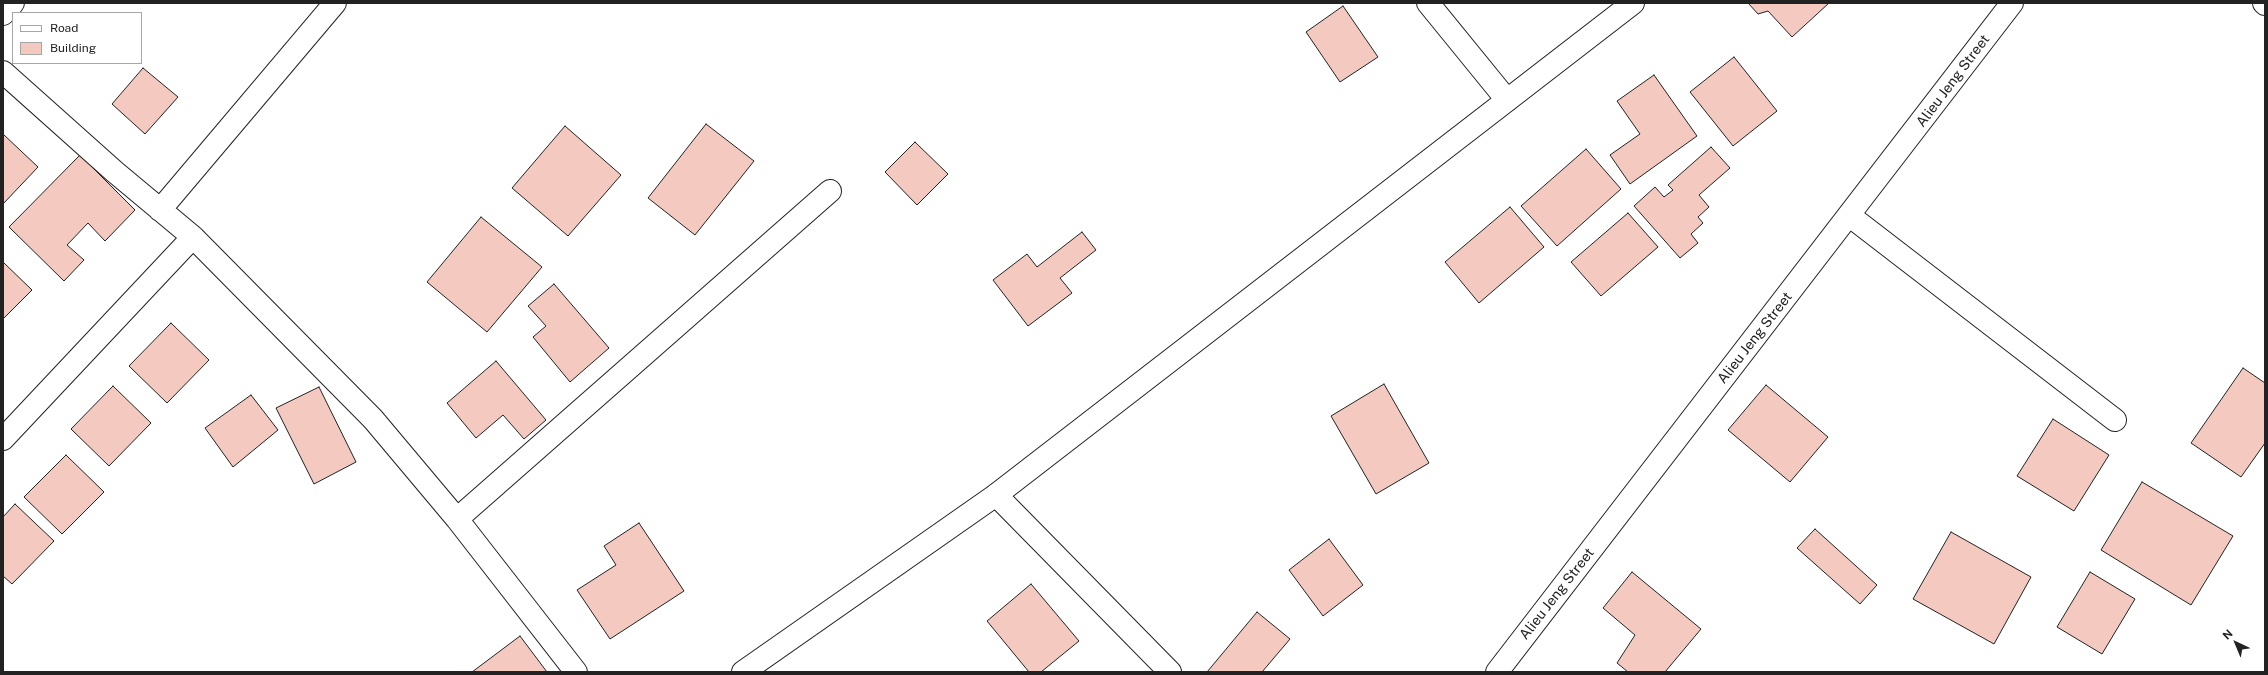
<!DOCTYPE html>
<style>
body{margin:0}
#map{position:relative;width:2268px;height:675px;overflow:hidden;background:#fff;font-family:"Public Sans",sans-serif}
canvas{display:block}
.frame{position:absolute;inset:0;border:4px solid #222;pointer-events:none}
.legend{position:absolute;left:12px;top:12px;width:130px;height:52px;box-sizing:border-box;background:#fff;border:1px solid #a7a7a7;margin:0;padding:5px 7px;list-style:none;font-size:12px;color:#222}
.legend li{display:flex;align-items:center;gap:8px;height:20px}
.legend b{width:20px;border:1px solid #a7a7a7}
.north{position:absolute;left:2216px;top:623px;width:40px;height:40px;-webkit-text-stroke:3px #fff;paint-order:stroke;rotate:316deg;font-size:11px;font-weight:700;line-height:16px;text-align:center;color:#222}
.north::after{content:'';display:block;margin:auto;width:14px;height:18px;background:#222;clip-path:polygon(50% 0,100% 100%,50% 72%,0 100%)}
</style>
<div id="map">
<canvas width="2268" height="675"></canvas>
<div class="frame"></div>
<ul class="legend">
<li><b style="height:5px;background:#fff"></b>Road</li>
<li><b style="height:11px;background:#f3c9c0"></b>Building</li>
</ul>
<div class="north">N</div>
</div>
<script>
const ctx = document.querySelector('canvas').getContext('2d');
ctx.lineJoin = 'round';
function fill(path, color) { ctx.fillStyle = color; ctx.fill(path, 'evenodd'); }
const toPath = rows => new Path2D(rows.map(r => 'M' + r).join(''));
function strokePath(path, color, width, dash) { ctx.strokeStyle = color; ctx.lineWidth = width; ctx.lineCap = dash ? 'butt' : 'round'; ctx.setLineDash(dash || []); ctx.stroke(path); }
function label(font, color, halo, rows, align = 'center') {
  ctx.font = font + ' "Public Sans",sans-serif'; ctx.lineWidth = 3; ctx.setLineDash([]); ctx.textBaseline = 'middle'; ctx.strokeStyle = halo; ctx.fillStyle = color; for (const [text, x, y, turn = 0] of rows) {
    ctx.save(); ctx.translate(x, y); ctx.rotate((+turn || 0) * Math.PI / 180); ctx.textAlign = isNaN(turn) ? turn : align; if (halo) ctx.strokeText(text, 0, 0); ctx.fillText(text, 0, 0); ctx.restore();
  }
}
const building = toPath([
 [1748,3,1829,3,1792,37,1768,11,1758,14,1748,3],
 [1343,6,1378,57,1340,82,1306,32,1343,6],
 [1734,57,1777,111,1733,146,1690,92,1734,57],
 [143,68,178,97,145,134,112,104,143,68],
 [1654,75,1697,136,1630,184,1610,155,1640,134,1617,101,1654,75],
 [706,124,754,161,695,235,648,198,706,124],
 [565,126,621,175,568,236,512,188,565,126],
 [3,134,38,167,3,204,3,134],
 [915,142,948,174,917,205,885,172,915,142],
 [1711,147,1730,168,1699,195,1709,207,1698,217,1703,223,1691,234,1698,243,1680,258,1634,206,1655,187,1664,197,1673,190,1668,185,1711,147],
 [1586,149,1621,189,1557,246,1521,206,1586,149],
 [80,155,135,210,105,241,88,223,67,245,84,260,64,281,9,227,80,155],
 [1510,207,1544,247,1479,303,1445,262,1510,207],
 [1628,213,1658,247,1601,296,1571,262,1628,213],
 [481,217,542,267,487,332,427,282,481,217],
 [1082,232,1096,250,1060,278,1072,293,1028,326,993,280,1027,254,1037,267,1082,232],
 [3,262,32,290,3,319,3,262],
 [554,284,609,348,570,382,533,337,546,326,528,306,554,284],
 [171,323,209,360,167,403,129,366,171,323],
 [496,361,546,420,524,439,503,415,476,438,447,403,496,361],
 [2243,368,2265,383,2265,443,2241,477,2191,443,2243,368],
 [1384,384,1429,463,1376,494,1331,416,1384,384],
 [1766,385,1828,437,1790,482,1728,430,1766,385],
 [113,386,151,423,109,466,71,429,113,386],
 [319,387,356,462,314,484,276,408,319,387],
 [251,395,278,430,233,467,205,428,251,395],
 [2053,419,2109,455,2074,511,2017,476,2053,419],
 [66,455,104,492,62,534,24,497,66,455],
 [2142,482,2233,536,2191,605,2101,550,2142,482],
 [15,504,54,541,12,584,3,576,3,517,15,504],
 [639,523,684,591,610,639,577,590,616,565,604,546,639,523],
 [1815,529,1877,585,1860,604,1797,548,1815,529],
 [1951,532,2031,577,1994,644,1913,599,1951,532],
 [1329,539,1363,585,1323,616,1289,570,1329,539],
 [1632,572,1701,629,1665,672,1628,672,1617,663,1635,635,1603,608,1632,572],
 [2090,572,2135,599,2102,654,2057,627,2090,572],
 [1031,584,1079,641,1041,672,1029,672,987,621,1031,584],
 [1257,612,1290,639,1262,672,1207,672,1257,612],
 [520,636,547,672,472,672,520,636]
]);
fill(building, '#f3c9c0');
strokePath(building, '#222', 1);
const street = toPath([
 [1428,3,1507,100],
 [2264,3,2265,4],
 [3,14,13,3],
 [3,72,115,172,193,237,373,419,457,519,576,672],
 [160,210,335,3],
 [1850,216,2115,420],
 [3,439,193,237],
 [996,495,1170,672],
 [457,519,830,191],
 [1497,672,2012,3]
]);
const secondary = toPath([
 [743,672,996,495,1633,3]
]);
strokePath(street, '#222', 24);
strokePath(secondary, '#222', 24);
strokePath(street, '#fff', 22);
strokePath(secondary, '#fff', 22);
label('14px', '#222', '#fff', [
 ["Alieu Jeng Street",1953,81,-53],
 ["Alieu Jeng Street",1755,338,-52],
 ["Alieu Jeng Street",1557,594,-52]
]);
</script>
